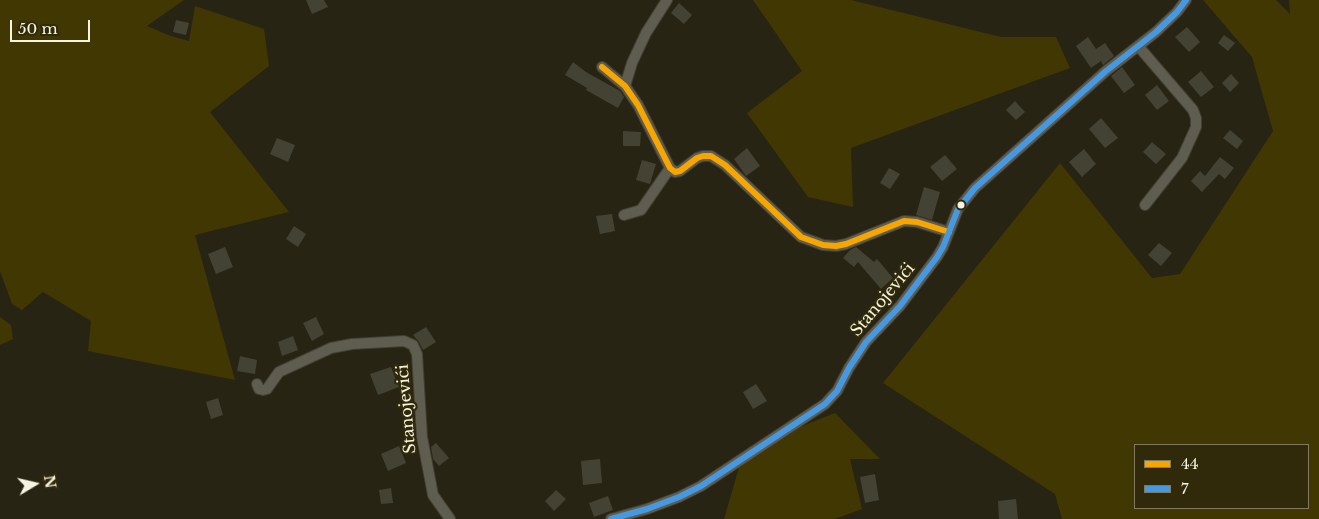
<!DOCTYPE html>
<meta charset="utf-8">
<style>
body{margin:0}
#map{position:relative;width:1319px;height:519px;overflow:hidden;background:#282413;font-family:"Libre Baskerville",serif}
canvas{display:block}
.legend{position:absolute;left:1134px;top:444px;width:175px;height:65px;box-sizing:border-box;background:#302a0b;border:1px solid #7f7a61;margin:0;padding:6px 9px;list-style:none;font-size:15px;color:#f6f3e2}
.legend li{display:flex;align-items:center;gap:10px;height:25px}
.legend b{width:25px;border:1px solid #7f7a61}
.north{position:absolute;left:10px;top:459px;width:50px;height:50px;-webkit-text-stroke:4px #302a0b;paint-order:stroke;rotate:81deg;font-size:14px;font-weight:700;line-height:20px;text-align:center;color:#f6f3e2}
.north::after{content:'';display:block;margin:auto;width:18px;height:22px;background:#f6f3e2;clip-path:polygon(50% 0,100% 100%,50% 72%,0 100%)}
.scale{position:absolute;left:10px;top:20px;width:80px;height:22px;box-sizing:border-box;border:2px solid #f6f3e2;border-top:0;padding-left:6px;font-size:15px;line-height:18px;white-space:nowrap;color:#f6f3e2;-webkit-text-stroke:4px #302a0b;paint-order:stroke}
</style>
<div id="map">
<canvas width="1319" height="519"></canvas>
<ul class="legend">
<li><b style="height:6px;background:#f7a600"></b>44</li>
<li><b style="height:6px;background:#4699e1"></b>7</li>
</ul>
<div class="north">N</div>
<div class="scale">50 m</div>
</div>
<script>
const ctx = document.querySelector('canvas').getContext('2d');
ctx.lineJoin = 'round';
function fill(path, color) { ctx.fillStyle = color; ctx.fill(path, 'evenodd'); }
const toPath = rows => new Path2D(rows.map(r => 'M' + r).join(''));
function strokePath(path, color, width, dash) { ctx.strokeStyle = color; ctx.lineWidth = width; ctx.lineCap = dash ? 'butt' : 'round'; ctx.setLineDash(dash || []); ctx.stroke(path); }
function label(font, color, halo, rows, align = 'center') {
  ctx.font = font + ' "Libre Baskerville",serif'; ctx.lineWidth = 4.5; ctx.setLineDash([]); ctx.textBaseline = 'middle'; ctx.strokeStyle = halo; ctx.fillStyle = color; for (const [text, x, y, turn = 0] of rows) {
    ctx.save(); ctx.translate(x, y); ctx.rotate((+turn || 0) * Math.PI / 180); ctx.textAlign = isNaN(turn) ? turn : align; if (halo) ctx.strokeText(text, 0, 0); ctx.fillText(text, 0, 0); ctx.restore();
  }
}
fill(toPath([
 [0,0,184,0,147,26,171,36,189,41,195,6,264,29,269,66,210,112,289,212,195,235,235,380,88,351,91,321,43,292,22,310,12,304,0,271],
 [753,0,851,0,1001,37,1056,37,1070,68,851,148,853,207,808,197,747,113,802,71],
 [1203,0,1276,0,1290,14,1289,0,1319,0,1319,519,1062,519,1055,494,883,383,1060,163,1152,278,1180,274,1273,131,1252,57],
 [1135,445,1308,445,1308,508,1135,508],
 [0,317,11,325,13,339,0,345],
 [835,413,880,459,850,459,862,509,835,519,724,519,740,464,795,429]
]), '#403703');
fill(toPath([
 [306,0,324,0,328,7,312,14],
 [679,3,692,15,684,24,671,13],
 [176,20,189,23,186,35,173,32],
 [1187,27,1200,42,1189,52,1175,37],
 [1224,35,1235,43,1228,51,1218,43],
 [1088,37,1096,49,1105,43,1114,56,1103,65,1101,61,1091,68,1076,46],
 [573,62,586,72,620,91,624,97,618,108,586,90,587,88,565,75],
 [1122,67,1135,85,1124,93,1111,76],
 [1201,71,1214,87,1201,97,1188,82],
 [1231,74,1239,83,1230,92,1222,83],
 [1157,85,1169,101,1157,110,1145,95],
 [1015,101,1025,112,1016,120,1006,110],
 [1101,118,1118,138,1105,148,1089,129],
 [1230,130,1243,141,1237,149,1223,138],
 [623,131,641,132,640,146,623,146],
 [277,138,295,145,288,162,270,154],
 [1152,142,1166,154,1156,164,1143,152],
 [747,148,760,166,746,176,734,159],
 [1084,149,1096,164,1082,177,1069,162],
 [945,155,957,169,942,181,930,167],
 [1220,157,1234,168,1225,179,1219,174,1202,192,1191,181,1200,171,1205,176],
 [642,160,656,164,650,184,636,180],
 [889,168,900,174,890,189,880,183],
 [924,187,940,192,932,220,916,215],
 [612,214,615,231,600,234,596,216],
 [294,226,306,234,298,247,286,239],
 [1159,243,1172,253,1161,266,1148,255],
 [225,247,233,267,216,274,208,254],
 [856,247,874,262,877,259,893,278,881,289,858,262,854,267,843,258,850,250],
 [316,317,324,334,312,341,303,323],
 [426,327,436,342,423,350,419,342,413,335],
 [293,336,298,350,282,356,278,342],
 [240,356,257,360,255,374,237,371],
 [391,367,399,387,378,395,370,374],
 [756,384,767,401,753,409,743,392],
 [218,398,223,415,211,419,206,402],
 [436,443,449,458,439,466,433,459,431,447],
 [399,446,406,463,388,471,381,454],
 [600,459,602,483,583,485,581,461],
 [875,474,879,500,865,503,860,477],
 [391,488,393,503,381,504,379,490],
 [556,490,566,499,554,511,545,501],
 [608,496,613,510,594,517,589,503],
 [1016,499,1018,519,999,519,998,501]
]), '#444233');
const minor = toPath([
 [1139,47,1193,110,1196,118,1196,127,1182,158,1145,205],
 [602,67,625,86,638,105,670,168,675,172,680,171,697,158,703,156,711,156,725,165,801,237,823,245,836,246,846,244,904,221,917,222,949,232],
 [625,86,632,63,646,33,667,0],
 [624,215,641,210,670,168],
 [257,384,259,389,263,390,267,389,279,372,331,348,352,344,404,341,413,345,417,354,422,437,433,495,450,519],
 [611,519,647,509,679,497,701,486,825,404,837,391,849,368,866,342,900,306,937,257,943,247,958,209,975,188,1106,71,1156,32,1177,12,1186,0]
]);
strokePath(minor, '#423f33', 12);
strokePath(minor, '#5f5d50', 10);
strokePath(toPath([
 [602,67,625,86,638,105,670,168,675,172,680,171,697,158,703,156,711,156,725,165,801,237,823,245,836,246,846,244,904,221,917,222,949,232]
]), '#f7a600', 6);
strokePath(toPath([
 [611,519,647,509,679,497,701,486,825,404,837,391,849,368,866,342,900,306,937,257,943,247,958,209,975,188,1106,71,1156,32,1177,12,1186,0]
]), '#4699e1', 6);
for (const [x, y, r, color] of [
 [961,205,4.5,"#f6f3e2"]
]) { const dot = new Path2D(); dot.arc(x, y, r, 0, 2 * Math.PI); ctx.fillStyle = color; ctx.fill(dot); strokePath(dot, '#302a0b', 2); }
label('16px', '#f6f3e2', '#302a0b', [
 ["Stanojevići",883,300,-50],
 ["Stanojevići",407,409,-95]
]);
</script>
